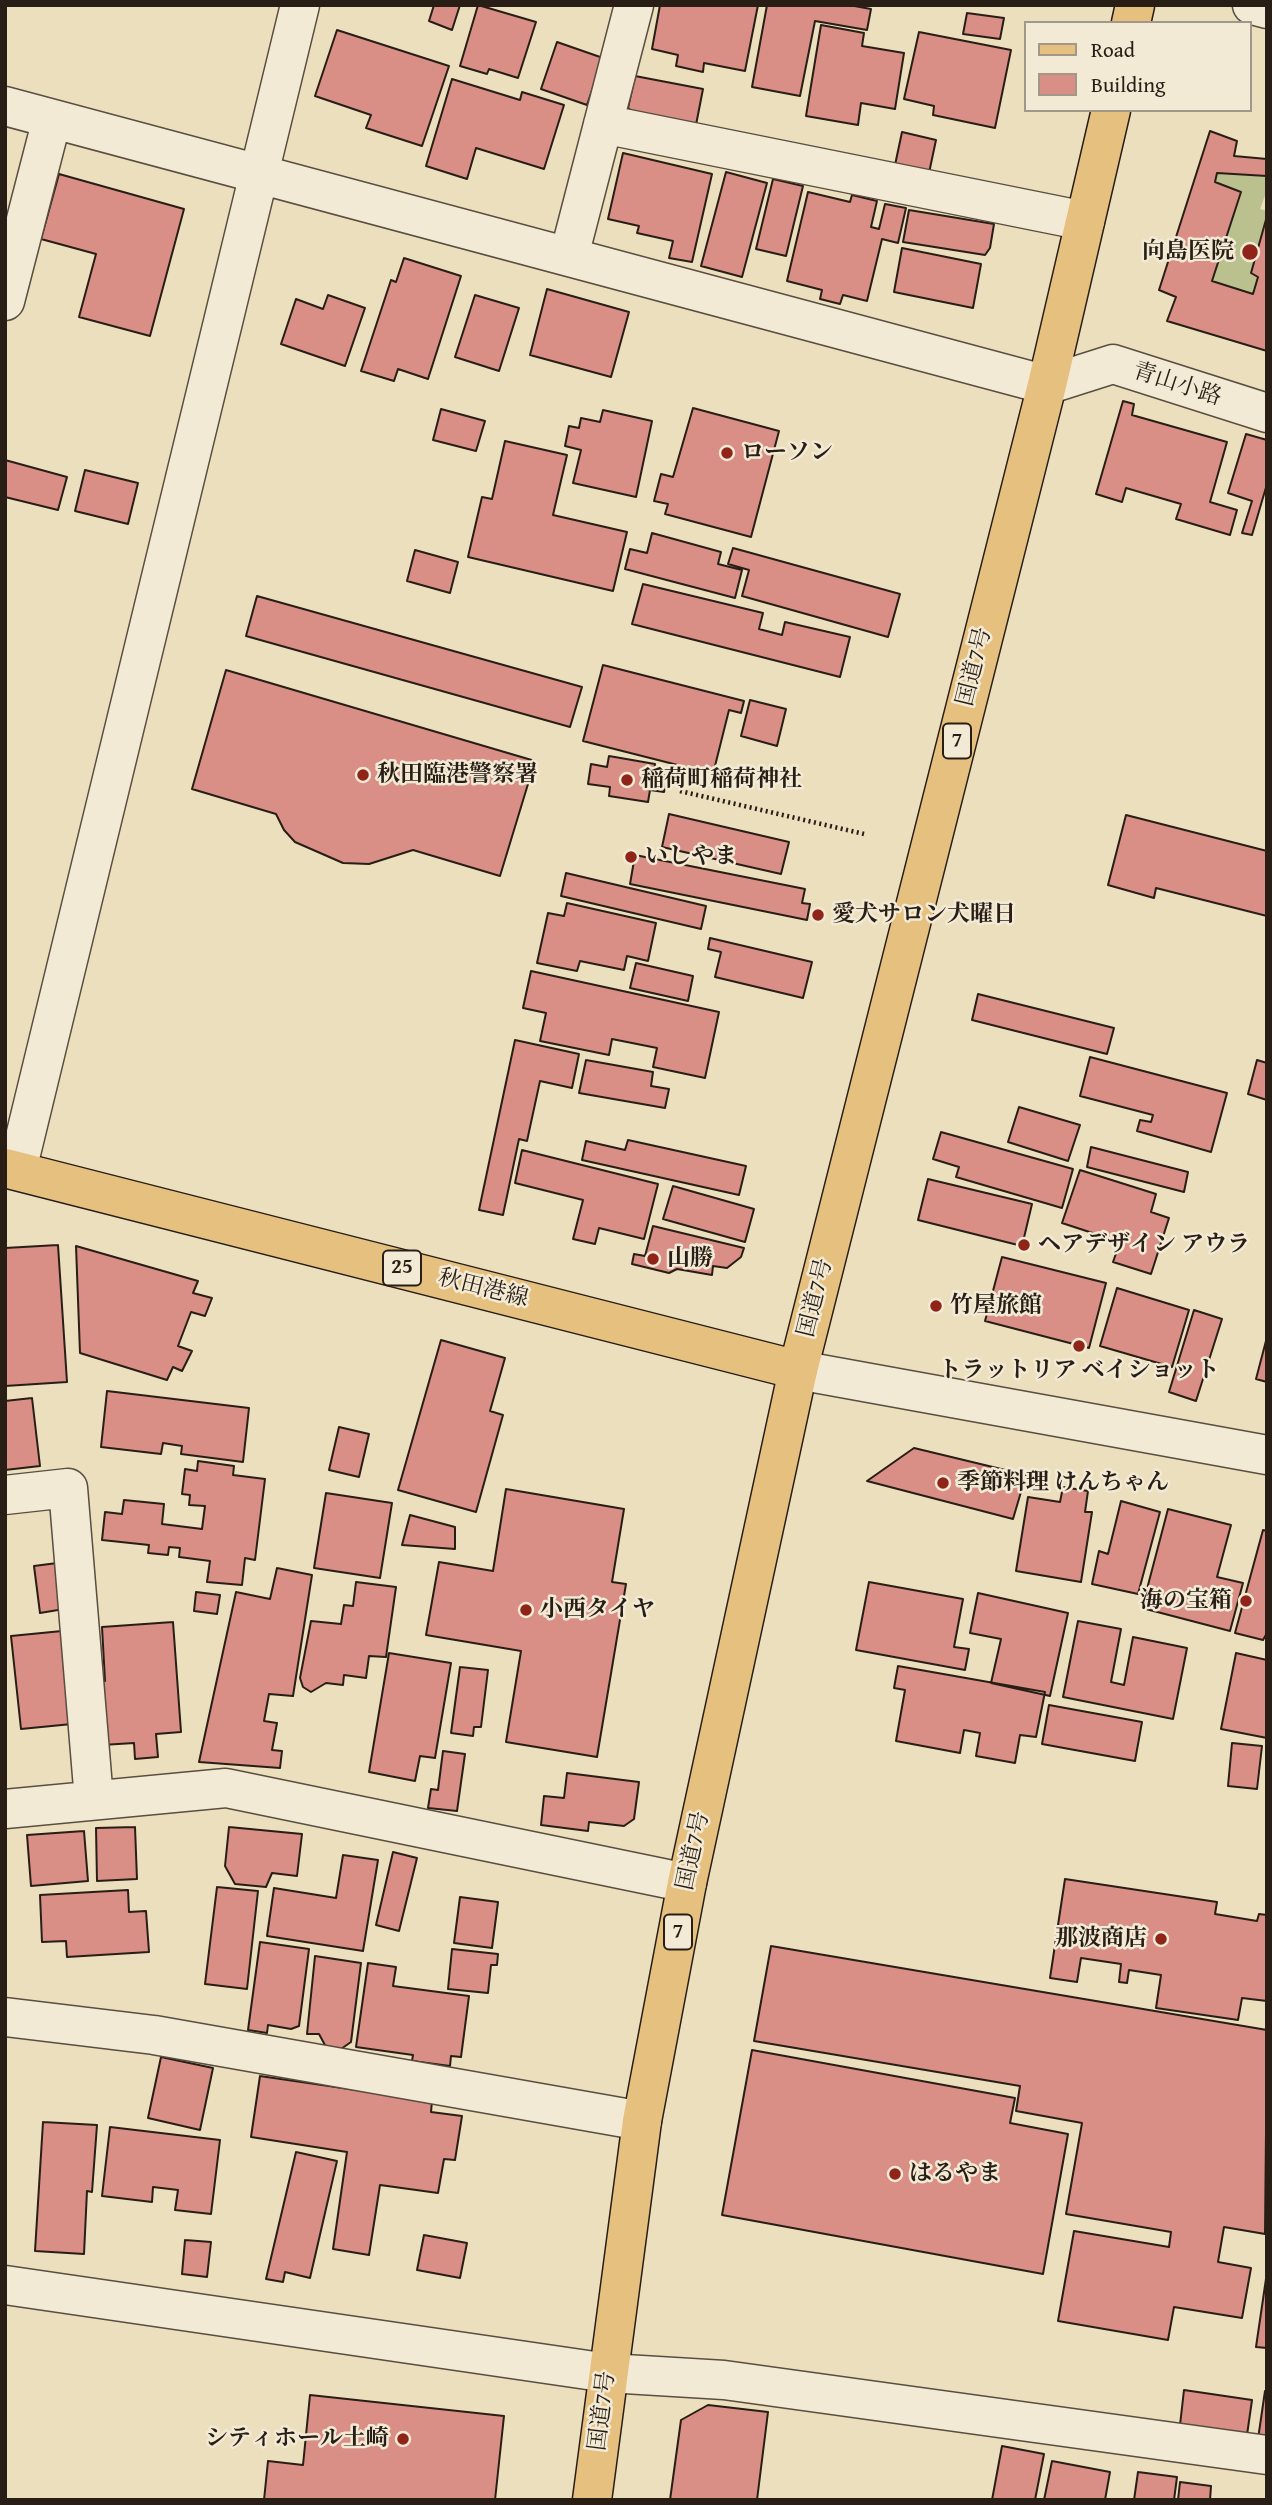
<!DOCTYPE html>
<meta charset="utf-8">
<style>
body{margin:0}
#map{position:relative;width:1272px;height:2505px;overflow:hidden;background:#ecdfbe;font-family:"Gentium Book Plus",serif}
canvas{display:block}
.frame{position:absolute;inset:0;border:7px solid #281e16;pointer-events:none}
.legend{position:absolute;left:1024px;top:21px;width:228px;height:91px;box-sizing:border-box;background:#f3ead5;border:2px solid #a29889;margin:0;padding:9px 12px;list-style:none;font-size:21px;color:#281e16}
.legend li{display:flex;align-items:center;gap:14px;height:35px}
.legend b{width:35px;border:2px solid #a29889}
</style>
<div id="map">
<canvas width="1272" height="2505"></canvas>
<div class="frame"></div>
<ul class="legend">
<li><b style="height:9px;background:#e6c07f"></b>Road</li>
<li><b style="height:19px;background:#d98e86"></b>Building</li>
</ul>
</div>
<script>
const ctx = document.querySelector('canvas').getContext('2d');
ctx.lineJoin = 'round';
function fill(path, color) { ctx.fillStyle = color; ctx.fill(path, 'evenodd'); }
const toPath = rows => new Path2D(rows.map(r => 'M' + r).join(''));
function strokePath(path, color, width, dash) { ctx.strokeStyle = color; ctx.lineWidth = width; ctx.lineCap = dash ? 'butt' : 'round'; ctx.setLineDash(dash || []); ctx.stroke(path); }
function label(font, color, halo, rows, align = 'center') {
  ctx.font = font + ' "Gentium Book Plus","Noto Serif JP",serif'; ctx.lineWidth = 5; ctx.setLineDash([]); ctx.textBaseline = 'middle'; ctx.strokeStyle = halo; ctx.fillStyle = color; for (const [text, x, y, turn = 0] of rows) {
    ctx.save(); ctx.translate(x, y); ctx.rotate((+turn || 0) * Math.PI / 180); ctx.textAlign = isNaN(turn) ? turn : align; if (halo) ctx.strokeText(text, 0, 0); ctx.fillText(text, 0, 0); ctx.restore();
  }
}
fill(toPath([
 [1217,173,1267,176,1267,190,1260,209,1267,211,1267,216,1251,273,1258,277,1253,294,1212,281,1241,192,1215,182]
]), '#bac18f');
const building = toPath([
 [434,5,460,5,452,30,429,21,434,5],
 [478,5,536,22,518,78,489,69,487,74,460,66,478,5],
 [660,5,758,5,745,71,704,63,703,72,676,66,678,55,652,49,660,5],
 [767,5,849,5,871,9,867,30,815,21,800,96,752,87,767,5],
 [967,13,1004,18,1000,39,963,34,967,13],
 [821,25,864,33,862,46,904,53,895,109,861,103,858,125,806,116,821,25],
 [337,30,449,66,422,146,366,128,371,115,315,96,337,30],
 [919,32,1011,50,995,128,933,115,934,106,904,99,919,32],
 [557,42,603,58,587,105,541,89,557,42],
 [635,76,703,89,695,130,640,119,628,108,635,76],
 [452,79,520,100,522,92,564,105,544,169,476,148,467,179,426,166,452,79],
 [1210,131,1237,141,1234,156,1267,159,1267,176,1217,173,1215,182,1241,192,1212,281,1253,294,1258,277,1251,273,1267,216,1267,351,1167,321,1176,297,1159,290,1210,131],
 [902,132,936,140,929,173,895,165,902,132],
 [623,153,712,174,692,262,669,258,673,241,637,233,639,226,608,219,623,153],
 [726,172,767,183,742,277,701,266,726,172],
 [59,174,184,209,150,336,79,317,96,254,41,239,59,174],
 [773,179,803,186,786,256,756,249,773,179],
 [808,192,850,202,852,195,877,201,871,227,879,229,885,204,906,208,898,243,882,239,867,301,843,295,840,304,820,299,822,290,787,281,808,192],
 [909,210,994,224,990,248,985,255,903,242,909,210],
 [902,248,981,264,973,308,894,292,902,248],
 [404,258,461,276,428,379,398,369,394,381,361,371,391,280,396,282,404,258],
 [547,289,629,312,611,377,530,355,547,289],
 [328,295,365,308,345,366,281,344,296,299,323,309,328,295],
 [475,295,519,308,499,371,455,357,475,295],
 [1123,401,1134,404,1132,415,1227,442,1210,502,1237,510,1230,535,1176,519,1181,504,1126,488,1122,502,1096,494,1123,401],
 [693,408,779,431,751,537,665,514,668,504,654,501,661,474,673,477,693,408],
 [441,409,485,421,476,451,433,440,441,409],
 [603,410,652,421,636,497,573,483,581,450,565,446,569,426,579,428,581,418,600,422,603,410],
 [1246,434,1267,440,1267,484,1252,535,1242,533,1252,501,1228,493,1246,434],
 [505,441,567,455,553,515,627,532,613,591,468,557,482,497,492,499,505,441],
 [5,460,67,477,58,510,5,497,5,460],
 [85,470,138,483,128,524,75,511,85,470],
 [652,533,721,552,718,564,742,570,735,598,625,569,630,549,647,553,652,533],
 [733,548,900,594,888,637,742,596,749,570,728,564,733,548],
 [415,550,458,562,450,593,407,581,415,550],
 [643,584,763,613,759,629,782,635,785,622,850,637,840,677,632,624,643,584],
 [257,596,582,687,570,727,246,636,257,596],
 [603,665,744,701,741,713,729,710,713,774,583,741,603,665],
 [226,670,535,761,500,876,413,850,369,864,343,863,295,842,284,830,276,814,192,789,226,670],
 [750,700,786,709,777,746,741,736,750,700],
 [609,756,655,764,654,773,667,776,664,792,650,790,648,802,609,796,610,787,588,784,591,764,607,767,609,756],
 [669,814,789,842,781,874,662,847,669,814],
 [1126,815,1267,851,1267,916,1156,888,1154,898,1108,885,1126,815],
 [635,855,805,889,802,903,810,904,807,920,630,884,635,855],
 [566,873,706,906,701,929,561,896,566,873],
 [567,903,656,923,648,961,627,956,624,970,580,961,577,971,537,963,548,913,564,916,567,903],
 [710,938,812,962,803,998,715,977,721,952,708,949,710,938],
 [636,963,693,976,688,1001,630,988,636,963],
 [531,971,719,1012,705,1078,653,1067,657,1048,612,1039,609,1055,540,1041,546,1013,523,1008,531,971],
 [978,994,1114,1028,1107,1054,972,1020,978,994],
 [515,1040,579,1054,572,1088,540,1081,527,1141,519,1139,503,1215,479,1210,515,1040],
 [1090,1057,1227,1093,1211,1152,1137,1131,1140,1120,1151,1122,1153,1115,1080,1096,1090,1057],
 [586,1060,653,1072,651,1086,669,1089,665,1108,579,1093,586,1060],
 [1257,1060,1267,1063,1267,1100,1248,1094,1257,1060],
 [1019,1107,1080,1125,1068,1161,1008,1142,1019,1107],
 [941,1132,1073,1169,1062,1208,956,1177,959,1167,933,1159,941,1132],
 [628,1140,746,1166,739,1195,582,1160,586,1141,625,1150,628,1140],
 [1091,1147,1188,1172,1184,1192,1087,1167,1091,1147],
 [522,1150,658,1184,644,1239,599,1228,595,1244,573,1239,583,1200,515,1183,522,1150],
 [1080,1170,1156,1194,1151,1212,1169,1218,1151,1274,1113,1262,1120,1242,1062,1223,1080,1170],
 [928,1179,1032,1204,1022,1246,918,1220,928,1179],
 [673,1186,754,1209,745,1242,663,1219,673,1186],
 [653,1226,744,1248,741,1257,727,1268,713,1266,712,1275,677,1269,669,1273,632,1264,634,1254,645,1256,653,1226],
 [58,1245,67,1382,5,1386,5,1248,58,1245],
 [76,1246,198,1281,193,1293,212,1298,205,1316,191,1312,178,1346,192,1351,182,1371,173,1367,167,1380,80,1353,76,1246],
 [1002,1257,1106,1283,1089,1348,985,1321,1002,1257],
 [1117,1288,1189,1310,1172,1367,1100,1346,1117,1288],
 [1194,1310,1222,1319,1196,1401,1169,1392,1194,1310],
 [1267,1337,1267,1382,1256,1379,1267,1337],
 [441,1340,505,1358,490,1411,503,1415,476,1512,398,1490,441,1340],
 [107,1391,249,1408,243,1462,181,1454,182,1446,163,1443,161,1454,101,1447,107,1391],
 [32,1398,40,1466,5,1470,5,1401,32,1398],
 [339,1427,369,1434,359,1477,329,1470,339,1427],
 [914,1448,1026,1475,1013,1519,867,1481,914,1448],
 [198,1461,234,1466,233,1475,265,1479,255,1560,245,1558,242,1585,207,1582,210,1561,179,1557,180,1548,169,1547,168,1555,148,1553,149,1545,102,1540,105,1512,122,1514,124,1500,164,1504,162,1524,202,1529,205,1506,189,1505,190,1495,182,1494,185,1469,197,1471,198,1461],
 [1063,1487,1088,1491,1085,1512,1092,1512,1081,1582,1016,1571,1028,1497,1060,1502,1063,1487],
 [506,1489,624,1509,612,1582,626,1584,597,1757,506,1742,521,1651,426,1635,439,1562,493,1571,506,1489],
 [326,1493,392,1503,380,1578,314,1568,326,1493],
 [1121,1501,1160,1512,1138,1594,1092,1584,1099,1551,1108,1554,1121,1501],
 [1168,1509,1231,1525,1217,1577,1243,1583,1230,1631,1142,1608,1168,1509],
 [410,1515,455,1527,455,1549,402,1545,410,1515],
 [1263,1530,1267,1531,1267,1633,1263,1640,1235,1633,1263,1530],
 [65,1562,70,1608,40,1613,34,1566,65,1562],
 [277,1568,312,1575,293,1696,269,1694,264,1721,277,1723,272,1750,282,1751,280,1768,199,1762,236,1592,270,1599,277,1568],
 [356,1582,396,1587,386,1657,369,1656,366,1678,344,1675,343,1685,326,1683,311,1692,303,1687,300,1678,311,1621,341,1624,344,1605,353,1606,356,1582],
 [869,1582,963,1599,954,1647,969,1649,965,1670,856,1650,869,1582],
 [196,1592,220,1595,217,1614,194,1611,196,1592],
 [978,1593,1068,1613,1050,1696,991,1683,1001,1639,970,1633,978,1593],
 [1078,1621,1121,1629,1111,1682,1124,1685,1133,1637,1187,1648,1173,1719,1063,1697,1078,1621],
 [173,1622,181,1732,156,1734,158,1757,135,1759,134,1743,102,1745,96,1681,105,1681,102,1627,173,1622],
 [62,1631,72,1724,21,1729,11,1636,62,1631],
 [389,1653,451,1663,435,1758,420,1756,415,1781,369,1772,389,1653],
 [1236,1653,1267,1660,1267,1738,1221,1729,1236,1653],
 [898,1666,1045,1692,1036,1737,1020,1735,1015,1763,976,1756,980,1733,964,1730,960,1753,896,1741,905,1690,894,1688,898,1666],
 [460,1667,488,1670,481,1727,474,1727,473,1736,451,1733,460,1667],
 [1049,1705,1142,1722,1135,1761,1042,1744,1049,1705],
 [1232,1743,1262,1746,1257,1789,1228,1786,1232,1743],
 [443,1751,465,1754,457,1811,428,1808,431,1789,438,1790,443,1751],
 [567,1773,639,1782,634,1819,624,1826,589,1822,588,1831,541,1825,544,1796,564,1798,567,1773],
 [135,1827,137,1879,97,1881,96,1828,135,1827],
 [229,1827,302,1834,297,1876,272,1873,266,1887,235,1884,225,1866,229,1827],
 [84,1831,88,1881,31,1886,27,1835,84,1831],
 [393,1852,417,1858,399,1931,376,1925,393,1852],
 [343,1855,378,1860,363,1951,267,1936,274,1888,336,1898,343,1855],
 [1065,1879,1217,1902,1215,1914,1257,1921,1259,1914,1267,1915,1267,2001,1242,1998,1238,2020,1156,2008,1161,1975,1129,1970,1127,1983,1119,1982,1121,1964,1081,1958,1077,1982,1050,1978,1065,1879],
 [217,1887,258,1891,247,1989,205,1984,217,1887],
 [128,1890,129,1912,146,1911,149,1952,67,1957,66,1941,42,1942,40,1895,128,1890],
 [460,1897,498,1902,492,1948,454,1943,460,1897],
 [260,1942,309,1949,299,2026,291,2029,268,2025,267,2033,248,2030,260,1942],
 [771,1946,1267,2030,1265,2234,1224,2227,1218,2262,1251,2268,1242,2318,1174,2307,1168,2340,1058,2321,1074,2231,1169,2247,1171,2232,1066,2214,1082,2123,1016,2111,1020,2086,754,2041,771,1946],
 [452,1949,498,1954,497,1965,491,1965,488,1993,448,1989,452,1949],
 [315,1956,361,1963,351,2042,341,2049,326,2047,319,2034,307,2034,315,1956],
 [368,1963,396,1967,393,1986,469,1996,461,2057,451,2056,450,2066,412,2061,413,2055,356,2047,368,1963],
 [752,2050,1015,2098,1010,2123,1068,2134,1043,2274,722,2215,752,2050],
 [161,2057,213,2068,200,2130,148,2118,161,2057],
 [260,2076,432,2101,431,2112,462,2116,455,2160,444,2159,438,2193,380,2185,369,2255,333,2249,347,2152,251,2137,260,2076],
 [43,2122,97,2125,92,2192,87,2191,84,2254,35,2251,43,2122],
 [110,2127,220,2140,211,2214,175,2210,178,2190,153,2187,152,2202,102,2196,110,2127],
 [296,2152,337,2161,310,2278,285,2272,283,2282,266,2279,296,2152],
 [424,2235,467,2243,460,2278,417,2270,424,2235],
 [185,2240,211,2242,207,2277,182,2274,185,2240],
 [1267,2272,1267,2348,1256,2347,1267,2272],
 [1184,2390,1252,2400,1247,2435,1180,2425,1184,2390],
 [1265,2391,1267,2391,1267,2441,1258,2439,1265,2391],
 [310,2395,504,2416,495,2500,264,2500,268,2461,303,2465,310,2395],
 [708,2405,768,2412,757,2500,670,2500,681,2420,708,2405],
 [1002,2446,1044,2454,1035,2500,992,2500,1002,2446],
 [1052,2461,1110,2472,1105,2500,1044,2500,1052,2461],
 [1138,2472,1177,2477,1174,2500,1134,2500,1138,2472],
 [1180,2482,1211,2486,1210,2500,1178,2500,1180,2482]
]);
fill(building, '#d98e86');
strokePath(building, '#281e16', 2);
const minor = toPath([
 [1252,5,1267,9],
 [5,106,1047,385,1113,364,1267,413],
 [603,124,1085,221],
 [569,256,634,5],
 [5,301,52,119],
 [17,1170,300,5],
 [5,1495,68,1488,94,1800],
 [5,1809,226,1788,687,1883],
 [5,2017,154,2035,642,2121],
 [5,2285,608,2373,724,2380,1267,2455]
]);
const tertiary = toPath([
 [798,1370,1267,1455]
]);
const primary = toPath([
 [5,1168,798,1370]
]);
const trunk = toPath([
 [1131,23,1135,5],
 [592,2500,642,2121,687,1883,798,1370,1047,385,1111,110]
]);
strokePath(minor, '#594e40', 41);
strokePath(tertiary, '#594e40', 41);
strokePath(primary, '#281e16', 41);
strokePath(trunk, '#281e16', 41);
strokePath(toPath([
 [680,791,864,834]
]), '#281e16', 4.5, [2, 3.5]);
strokePath(minor, '#f3ead5', 38);
strokePath(tertiary, '#f3ead5', 38);
strokePath(primary, '#e6c07f', 38);
strokePath(trunk, '#e6c07f', 38);
for (const [x, y, r, color] of [
 [1250,252,9,"#8f2418"],
 [727,453,7,"#8f2418"],
 [363,775,7,"#8f2418"],
 [627,780,7,"#8f2418"],
 [631,857,7,"#8f2418"],
 [818,915,7,"#8f2418"],
 [1024,1245,7,"#8f2418"],
 [653,1259,7,"#8f2418"],
 [936,1306,7,"#8f2418"],
 [1079,1346,7,"#8f2418"],
 [943,1483,7,"#8f2418"],
 [1246,1601,7,"#8f2418"],
 [526,1610,7,"#8f2418"],
 [1161,1939,7,"#8f2418"],
 [895,2174,7,"#8f2418"],
 [403,2439,7,"#8f2418"]
]) { const dot = new Path2D(); dot.arc(x, y, r, 0, 2 * Math.PI); ctx.fillStyle = color; ctx.fill(dot); strokePath(dot, '#f3ead5', 2.5); }
for (const [x, y, w] of [
 [957,741,28],
 [402,1268,38],
 [678,1932,28]
]) { const box = new Path2D(); box.roundRect(x - w / 2, y - 17.5, w, 35, 5); ctx.fillStyle = '#f3ead5'; ctx.fill(box); strokePath(box, '#281e16', 2); }
label('bold 21px', '#281e16', null, [
 ["7",957,741],
 ["25",402,1268],
 ["7",678,1932]
]);
label('bold 23px', '#281e16', '#f3ead5', [
 ["向島医院",1234,252,"right"],
 ["ローソン",741,453],
 ["秋田臨港警察署",377,775],
 ["稲荷町稲荷神社",641,780],
 ["いしやま",645,857],
 ["愛犬サロン犬曜日",832,915],
 ["ヘアデザイン アウラ",1038,1245],
 ["山勝",667,1259],
 ["竹屋旅館",950,1306],
 ["トラットリア ベイショット",1079,1371,"center"],
 ["季節料理 けんちゃん",957,1483],
 ["海の宝箱",1232,1601,"right"],
 ["小西タイヤ",540,1610],
 ["那波商店",1147,1939,"right"],
 ["はるやま",909,2174],
 ["シティホール土崎",389,2439,"right"]
], 'left');
label('23px', '#281e16', '#f3ead5', [
 ["青山小路",1177,385,18],
 ["国道7号",975,667,-76],
 ["秋田港線",483,1289,14],
 ["国道7号",816,1298,-76],
 ["国道7号",694,1851,-78],
 ["国道7号",603,2411,-83]
]);
</script>
